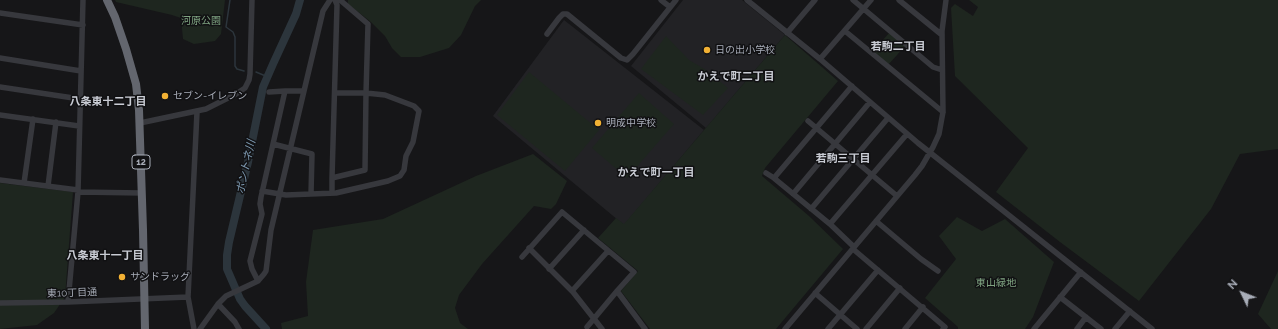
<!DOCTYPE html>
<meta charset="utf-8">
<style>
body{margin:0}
#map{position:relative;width:1278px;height:329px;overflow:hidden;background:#161618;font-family:Raleway,sans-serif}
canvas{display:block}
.north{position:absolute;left:1222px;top:273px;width:40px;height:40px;-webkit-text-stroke:3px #111113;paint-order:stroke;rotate:313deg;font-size:11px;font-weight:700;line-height:16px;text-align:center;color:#a8adb8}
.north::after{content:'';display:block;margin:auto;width:14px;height:18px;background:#a8adb8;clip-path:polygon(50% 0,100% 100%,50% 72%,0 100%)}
</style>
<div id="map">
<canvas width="1278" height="329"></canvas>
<div class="north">N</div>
</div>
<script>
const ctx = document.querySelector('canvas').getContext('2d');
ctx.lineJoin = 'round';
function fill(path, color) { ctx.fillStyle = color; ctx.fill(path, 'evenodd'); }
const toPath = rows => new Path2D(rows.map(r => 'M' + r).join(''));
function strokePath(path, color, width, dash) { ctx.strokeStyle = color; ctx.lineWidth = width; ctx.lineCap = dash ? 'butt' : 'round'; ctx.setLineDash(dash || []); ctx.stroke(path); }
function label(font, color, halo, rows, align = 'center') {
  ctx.font = font + ' Raleway,"Noto Sans JP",sans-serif'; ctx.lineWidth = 3; ctx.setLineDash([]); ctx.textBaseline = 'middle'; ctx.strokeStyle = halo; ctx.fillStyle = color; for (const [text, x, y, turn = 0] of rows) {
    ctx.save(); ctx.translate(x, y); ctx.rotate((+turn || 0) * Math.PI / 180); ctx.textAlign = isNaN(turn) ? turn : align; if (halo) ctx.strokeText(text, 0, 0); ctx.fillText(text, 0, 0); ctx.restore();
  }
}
fill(toPath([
 [683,0,742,0,785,35,706,128,631,66],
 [564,20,704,130,624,225,493,116]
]), '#222225');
fill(toPath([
 [115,0,225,0,221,34,215,41,194,44,183,39,181,18,172,15,116,2],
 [348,0,481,0,475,6,461,35,449,48,420,57,401,57,392,48,385,36,371,22,348,4],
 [969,0,1278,0,1278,149,1240,154,1211,209,1139,301,1060,242,996,192,1028,148,955,76,951,8,955,4,973,16,978,7],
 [890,32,906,45,888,65,872,52],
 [785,35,838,81,765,168,762,176,809,216,843,249,776,329,650,329,621,291,638,271,598,238,616,218,624,224],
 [666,36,689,60,706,70,728,88,703,115,641,69],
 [529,72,599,130,565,171,497,115],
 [639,93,674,124,627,178,592,148],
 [533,154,567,181,556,204,551,209,534,206,482,264,459,295,455,308,460,323,468,329,282,329,281,323,308,316,306,282,313,230,383,219,476,176],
 [0,183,73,192,65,297,54,313,37,325,0,329],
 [957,217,982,231,1005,219,1054,262,1033,317,1025,329,958,329,958,327,925,298,956,259,939,236],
 [1278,271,1278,329,1271,329,1258,314]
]), '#1e261f');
strokePath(toPath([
 [230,0,226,27,233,32,235,37,235,66,237,69,244,71],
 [256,72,268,77]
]), '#2c353c', 1.5);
strokePath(toPath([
 [266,329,245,306,240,299,227,269,227,255,229,242,248,162,263,87,273,64,296,14,300,0]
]), '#2c353c', 8);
strokePath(toPath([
 [661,0,670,7],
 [747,0,820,59,918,143,1152,329],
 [853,0,933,67,942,70],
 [899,0,942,35],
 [0,13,83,25],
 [845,31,943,112],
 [787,33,815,0],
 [547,34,559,18,563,14,567,14,621,58,627,60,633,54,676,0],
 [0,58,81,71],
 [820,59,871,0],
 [852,86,774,178,830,224,854,247],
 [0,87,80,99],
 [269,92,285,91],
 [0,115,79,126],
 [808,121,897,196],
 [140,123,206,109,236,94,245,88,249,80,250,74,252,0],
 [273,144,312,154,311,194],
 [766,173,774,178],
 [332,178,365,170,366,93,335,93],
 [0,180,78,190],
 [24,183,33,119],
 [48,186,56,122],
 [262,191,286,195,336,193,388,181,400,176,404,170,406,156,413,142,419,111,414,106,385,95,366,93,368,24,340,0],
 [78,192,142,193],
 [332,193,332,178,337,5,335,0],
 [793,194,870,102],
 [811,209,888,118],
 [876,221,921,259,938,271],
 [830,224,907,134],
 [529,248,573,292,602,329],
 [853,249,945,327,943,329],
 [522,257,562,212,634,272,617,291,645,329],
 [549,269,584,230],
 [258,281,252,269,250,261,262,214,260,204,261,197,285,91,304,91,323,11,330,0],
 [572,291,608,251],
 [815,293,857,329],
 [1060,297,1101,329],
 [68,302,78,192,83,0],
 [0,303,68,302,188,297],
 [587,327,617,291],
 [194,329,188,297,197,112],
 [200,329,218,304],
 [239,329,235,322,218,304,226,296,258,281,264,274,266,271,271,230,304,91],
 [785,329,915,175,922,166,933,147,939,134,943,112,942,31,946,0],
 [828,329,878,270],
 [866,329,900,288],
 [905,329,923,307],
 [1034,329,1081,272],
 [1077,329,1086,317],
 [1115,329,1130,311]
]), '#37383d', 5.5);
strokePath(toPath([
 [107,0,115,17,126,49,136,84,139,110,143,230,145,329]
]), '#63666e', 8);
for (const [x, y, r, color] of [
 [707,50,4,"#f2b134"],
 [165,96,4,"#f2b134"],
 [598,123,4,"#f2b134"],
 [122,277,4,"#f2b134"]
]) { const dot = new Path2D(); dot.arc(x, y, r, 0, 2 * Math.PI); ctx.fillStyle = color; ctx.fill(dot); strokePath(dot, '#111113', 1.5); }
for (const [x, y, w] of [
 [141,162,18]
]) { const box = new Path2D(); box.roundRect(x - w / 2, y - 7, w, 14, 3); ctx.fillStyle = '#111113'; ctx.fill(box); strokePath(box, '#a8adb8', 1); }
label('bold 9px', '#a8adb8', null, [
 ["12",141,162]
]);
label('10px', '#7fa381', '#111113', [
 ["河原公園",201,21],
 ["東山緑地",996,283]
]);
label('10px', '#a8adb8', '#111113', [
 ["日の出小学校",715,50],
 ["セブン-イレブン",173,96],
 ["明成中学校",606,123],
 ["サンドラッグ",130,277]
], 'left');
label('10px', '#a8adb8', '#111113', [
 ["東10丁目通",72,293,-2]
]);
label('bold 11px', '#c9ccd4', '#111113', [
 ["若駒二丁目",898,47],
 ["かえで町二丁目",736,77],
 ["八条東十二丁目",108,102],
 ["若駒三丁目",843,159],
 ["かえで町一丁目",656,173],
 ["八条東十一丁目",105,256]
]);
label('italic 11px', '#7f9bb3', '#111113', [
 ["ポントネ川",246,167,-78]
]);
</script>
